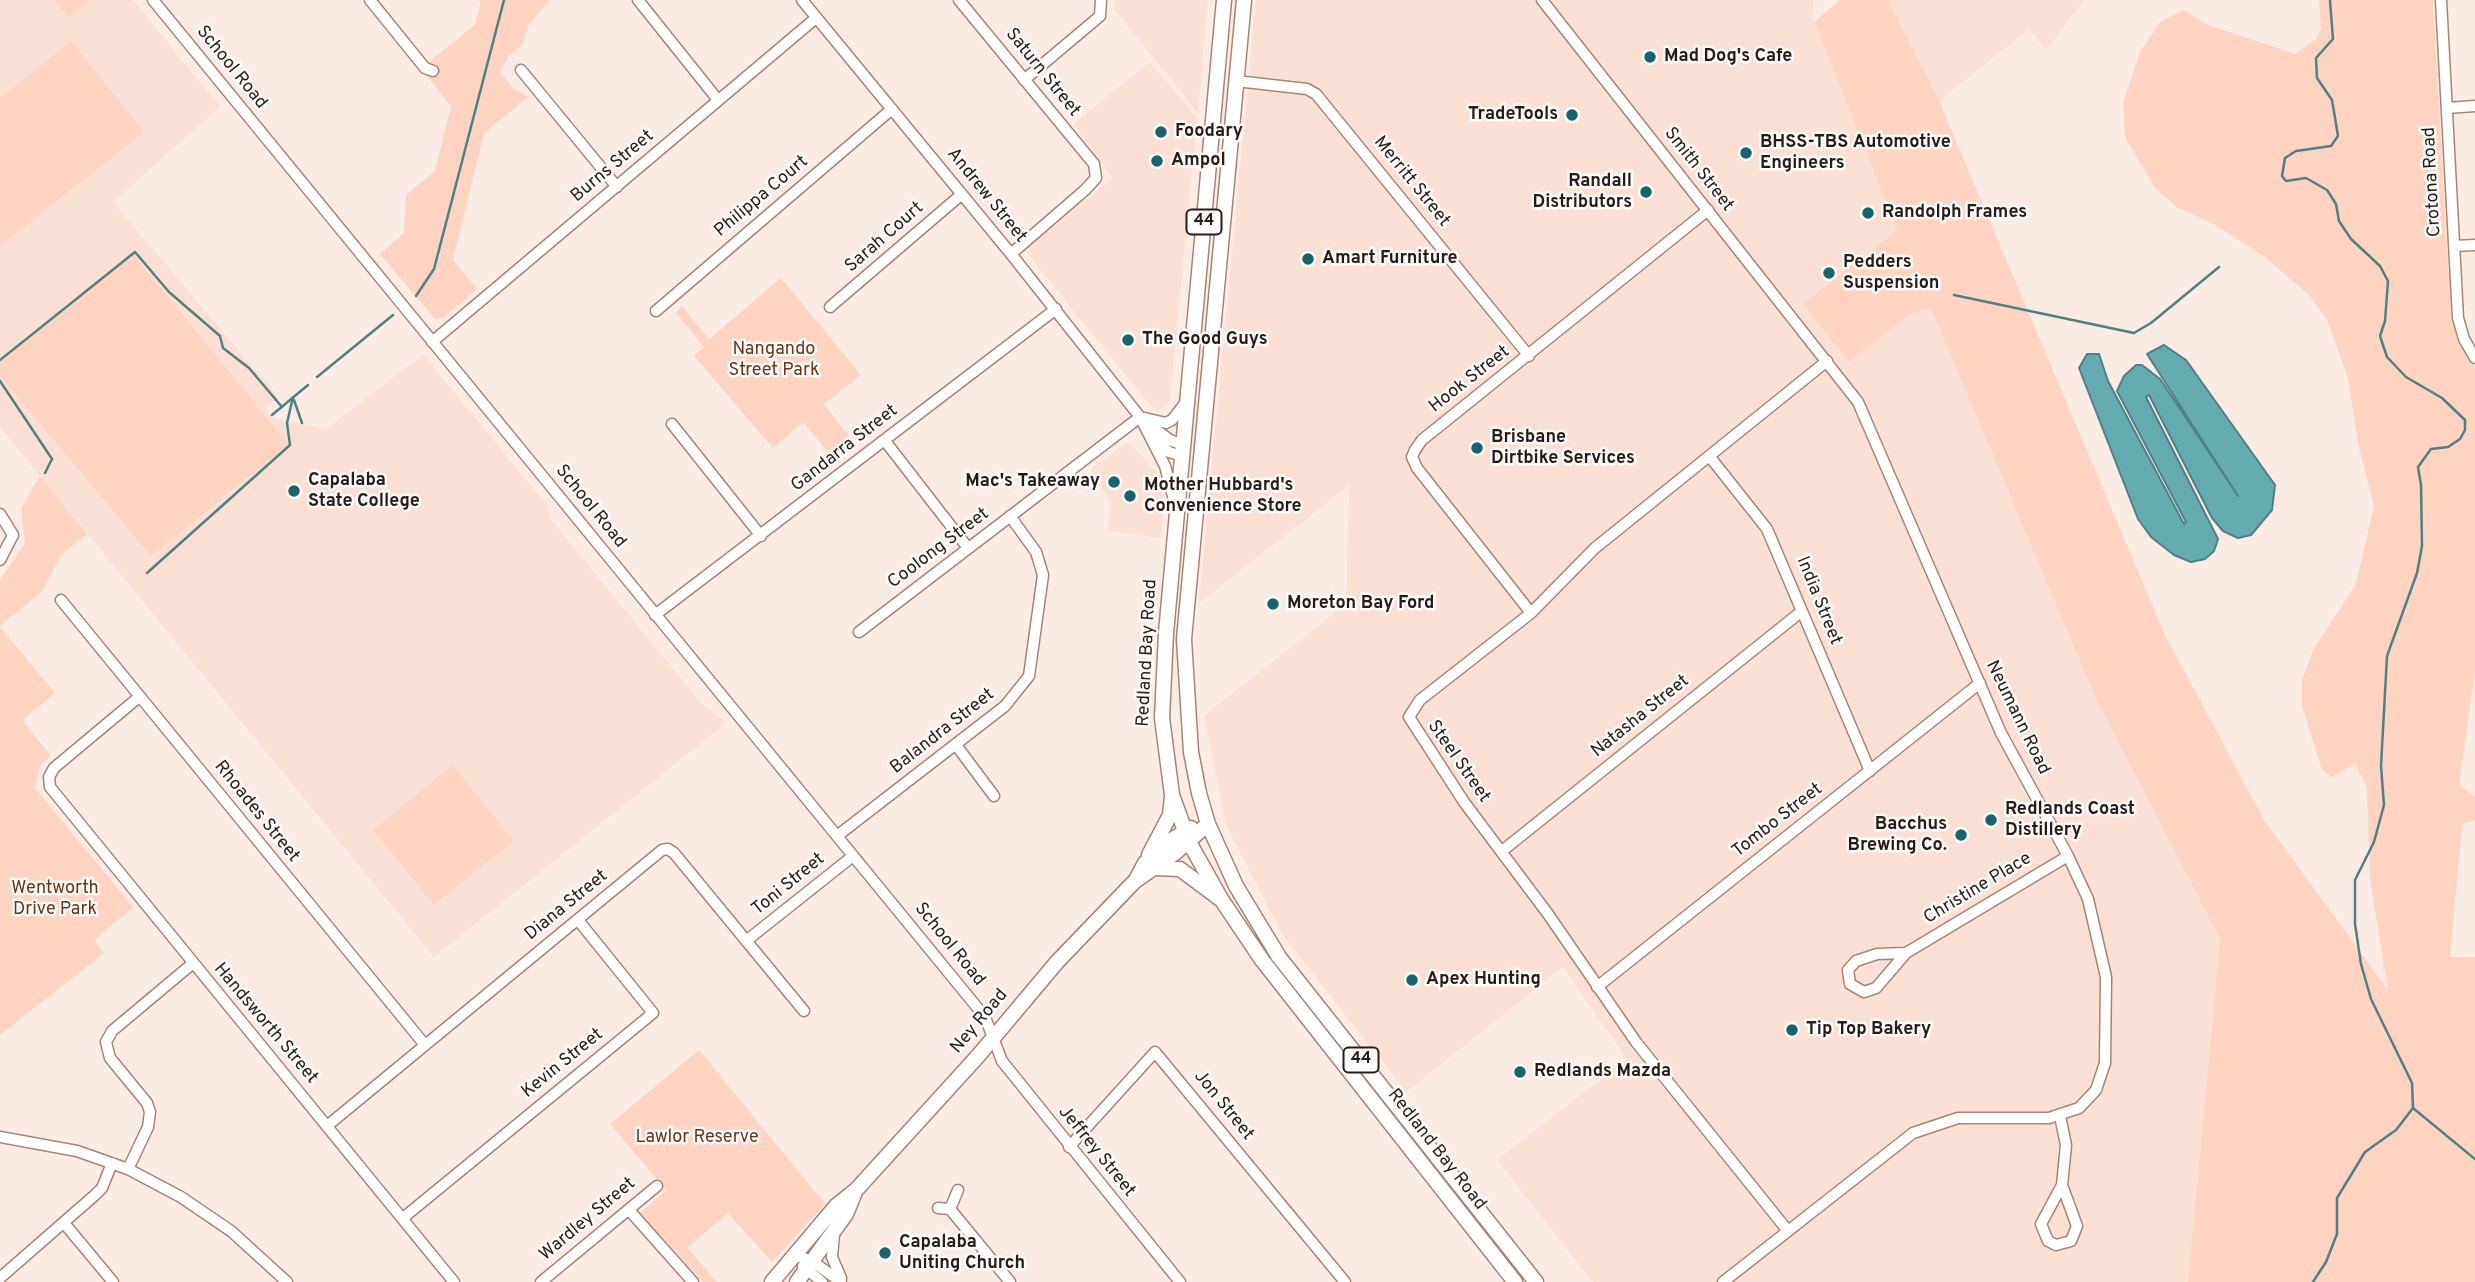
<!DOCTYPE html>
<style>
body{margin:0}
canvas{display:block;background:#faebe5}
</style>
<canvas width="2475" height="1282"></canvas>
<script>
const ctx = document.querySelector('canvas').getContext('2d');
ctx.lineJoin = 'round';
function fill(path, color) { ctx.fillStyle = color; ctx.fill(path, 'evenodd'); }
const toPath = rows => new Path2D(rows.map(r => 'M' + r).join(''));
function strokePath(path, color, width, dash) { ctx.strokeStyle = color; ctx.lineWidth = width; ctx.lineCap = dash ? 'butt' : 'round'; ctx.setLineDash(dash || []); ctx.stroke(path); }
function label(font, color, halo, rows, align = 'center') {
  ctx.font = font + ' Overpass,sans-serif'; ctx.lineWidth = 5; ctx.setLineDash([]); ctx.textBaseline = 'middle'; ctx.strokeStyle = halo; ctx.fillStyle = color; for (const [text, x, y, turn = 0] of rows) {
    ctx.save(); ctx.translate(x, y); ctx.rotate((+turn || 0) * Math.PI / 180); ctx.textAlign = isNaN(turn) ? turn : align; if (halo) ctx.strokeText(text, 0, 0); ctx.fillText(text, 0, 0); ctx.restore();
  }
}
fill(toPath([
 [0,0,133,0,220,107,113,202,279,398,265,407,273,418,326,429,423,355,547,505,552,521,700,702,726,723,434,957,0,427],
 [1114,0,1208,0,1198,113,1115,10],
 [1256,0,1813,0,1814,22,1897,230,1804,304,1849,362,1905,318,1917,311,1931,309,2096,699,2220,939,2188,1282,1593,1282,1497,1160,1627,1059,1563,967,1406,1092,1282,934,1226,825,1204,716,1346,604,1349,485,1199,603],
 [1888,0,2084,0,2046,50,2029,29,1939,101],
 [1150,62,1197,118,1170,399,1166,407,1157,409,1150,405,1027,253,1031,245,1113,178,1073,124],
 [1126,443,1135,449,1156,472,1161,483,1164,503,1161,538,1107,531,1111,503,1090,470]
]), '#fae0d4');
fill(toPath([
 [54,0,90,0,68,17],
 [481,0,549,0,527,27,523,44,510,54,500,72,513,88,528,97,484,133,453,260,477,289,443,318,435,319,380,254,404,233,406,195,435,171,451,107,421,68,475,25],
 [1840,0,1888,0,1939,101,2164,633,2264,820,2388,990,2370,879,2367,787,2355,764,2332,777,2322,770,2302,706,2302,681,2313,650,2356,584,2374,506,2358,443,2348,378,2327,320,2310,296,2264,256,2210,222,2178,208,2155,188,2125,137,2123,103,2140,52,2160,22,2183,10,2208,25,2295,54,2316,39,2321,29,2319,0,2433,0,2451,319,2458,342,2475,369,2475,671,2459,784,2475,798,2475,820,2462,824,2450,957,2475,957,2475,1282,2188,1282,2220,939,2096,699,1931,309,1917,311,1905,318,1849,362,1803,304,1897,230,1814,22],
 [71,41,144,132,0,246,0,98],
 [133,254,288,444,151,556,0,376,0,362],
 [781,278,861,375,824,404,855,444,835,460,803,422,773,448,694,356,704,347,676,313,682,306,709,339],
 [40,476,87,534,61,555,43,590,0,626,0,580,25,543,21,508],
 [0,627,55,693,22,720,51,756,40,766,35,788,133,907,94,940,104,953,0,1035],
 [453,765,514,841,434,905,373,830],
 [699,1050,825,1204,772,1262,728,1213,687,1248,717,1282,703,1282,640,1213,666,1190,610,1124]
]), '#fed3bf');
const water = toPath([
 [2164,345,2186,360,2275,485,2272,510,2251,535,2238,538,2223,531,2212,518,2149,395,2146,397,2218,539,2214,551,2205,559,2191,562,2174,555,2151,537,2138,519,2079,368,2087,354,2099,354,2108,381,2184,524,2186,522,2117,391,2124,376,2136,365,2142,365,2160,379,2238,496,2147,354,2164,345]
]);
fill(water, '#64abb0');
strokePath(water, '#528082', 2);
strokePath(toPath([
 [1954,295,2134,333,2151,323,2219,267],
 [416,296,434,269,504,0],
 [0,360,135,252,169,292,220,336,223,348,249,368,282,407],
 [317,377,393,315],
 [0,381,52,459,45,473],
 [294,400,302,423],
 [272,415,308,385],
 [147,573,290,445,287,423,293,397],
 [2413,1108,2475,1159],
 [2313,1282,2326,1262,2337,1234,2337,1198,2365,1152,2396,1130,2413,1108,2412,1083,2371,999,2361,964,2355,924,2355,880,2374,842,2384,805,2381,766,2387,656,2417,573,2422,546,2421,485,2418,467,2431,449,2448,447,2460,439,2465,430,2465,420,2442,398,2406,377,2387,357,2380,336,2385,321,2388,281,2380,266,2351,239,2339,221,2336,204,2327,190,2306,178,2286,181,2282,176,2285,158,2296,151,2331,146,2338,136,2332,100,2317,78,2316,58,2333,39,2330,0]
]), '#528082', 2.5);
const minor = toPath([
 [153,0,985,1017,1002,1061,1180,1282],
 [370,0,425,68,433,71],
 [638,0,718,100],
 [802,0,1011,254,1140,417,1165,466,1174,500],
 [959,0,1094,164,1096,178,1085,190,1011,254],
 [1542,0,1858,402,2001,733,2068,856,2088,899,2106,977,2105,1063,2096,1090,2079,1108,2049,1118,1958,1118,1913,1133,1723,1282],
 [2441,0,2458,318,2464,339,2475,358],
 [521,70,617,187],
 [1024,80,1100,16,1101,0],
 [1236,81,1307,89,1316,94,1529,356],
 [2447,108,2475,106],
 [2454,246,2475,245],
 [830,307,962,194],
 [656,311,892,109],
 [432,342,816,18],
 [1140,417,1166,423,1172,420,1186,402],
 [1144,421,1170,440,1183,445],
 [672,424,761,536],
 [1153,438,1169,452,1182,456],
 [885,441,968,548],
 [1710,457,1767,529,1870,771],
 [0,514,13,535,0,560],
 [61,600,425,1045],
 [1531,613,1417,468,1412,457,1415,450,1422,440,1708,210],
 [655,615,1056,309],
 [859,632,1140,417],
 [139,697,54,768,49,777,50,787,454,1282],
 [956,745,994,796],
 [837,836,1005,706,1029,676,1043,575,1036,552,1010,516],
 [1502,851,1802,611],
 [746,941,853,856],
 [1906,953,2068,856],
 [1906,953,1876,988,1864,992,1850,984,1848,970,1856,961,1877,954,1906,953],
 [1597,987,1980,683],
 [2060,1116,2066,1145,2062,1185],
 [327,1126,662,850,668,849,674,853,804,1011],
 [0,1137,77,1151,128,1169,181,1197,231,1231,287,1282],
 [1069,1147,1155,1052,1345,1282],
 [128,1169,148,1127,150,1112,147,1103,110,1058,106,1042,112,1031,192,964],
 [2062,1185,2077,1226,2071,1241,2056,1245,2048,1241,2041,1224,2062,1185],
 [938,1208,950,1209,1010,1282],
 [950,1209,958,1190],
 [629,1210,693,1282],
 [403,1218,653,1013,578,920],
 [64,1223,113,1282],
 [1788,1231,1636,1042,1548,914,1464,802,1409,717,1420,700,1531,613,1595,548,1827,361],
 [834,1234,832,1257,841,1278],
 [795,1255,812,1261,841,1282],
 [803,1266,822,1282],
 [0,1278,95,1195,102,1188,112,1163],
 [541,1282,657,1186]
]);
const major = toPath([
 [1224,0,1166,633,1162,718,1172,795,1189,842,1221,899,1262,960,1515,1282],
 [1244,0,1184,639,1191,752,1199,793,1208,824,1236,886,1279,957,1536,1282],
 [1149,855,1170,815,1172,797],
 [1156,868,1180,869,1220,899],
 [1136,880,1145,863,1165,844,1191,828],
 [772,1282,836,1206,856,1190,978,1056,1057,962,1135,881,1175,853,1208,824],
 [797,1282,846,1214,855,1192]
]);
strokePath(minor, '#a68576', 13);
strokePath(major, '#a68576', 17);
strokePath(minor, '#fff', 10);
strokePath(major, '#fff', 14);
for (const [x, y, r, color] of [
 [1650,57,7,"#166569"],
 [1572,115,7,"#166569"],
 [1161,132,7,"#166569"],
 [1746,153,7,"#166569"],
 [1157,161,7,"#166569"],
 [1646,192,7,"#166569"],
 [1868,213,7,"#166569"],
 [1308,259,7,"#166569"],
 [1829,273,7,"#166569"],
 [1128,340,7,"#166569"],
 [1477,448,7,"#166569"],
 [1114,482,7,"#166569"],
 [294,491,7,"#166569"],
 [1130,496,7,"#166569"],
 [1273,604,7,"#166569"],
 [1991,820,7,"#166569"],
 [1961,835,7,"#166569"],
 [1412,980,7,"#166569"],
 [1792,1030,7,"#166569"],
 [1520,1072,7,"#166569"],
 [885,1253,7,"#166569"]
]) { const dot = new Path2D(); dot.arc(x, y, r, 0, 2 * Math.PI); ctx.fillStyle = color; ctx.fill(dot); strokePath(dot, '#fcfcfc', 2.5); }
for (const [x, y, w] of [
 [1204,222,35],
 [1361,1060,35]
]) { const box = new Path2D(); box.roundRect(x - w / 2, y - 12.5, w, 25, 5); ctx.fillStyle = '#fcfcfc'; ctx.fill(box); strokePath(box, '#281b15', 2); }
label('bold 16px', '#281b15', null, [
 ["44",1204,222],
 ["44",1361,1060]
]);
label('bold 18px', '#281b15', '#fcfcfc', [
 ["Mad Dog's Cafe",1664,57],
 ["TradeTools",1558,115,"right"],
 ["Foodary",1175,132],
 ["BHSS-TBS Automotive",1760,143],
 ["Engineers",1760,164],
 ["Ampol",1171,161],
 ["Randall",1632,182,"right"],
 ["Distributors",1632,203,"right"],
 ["Randolph Frames",1882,213],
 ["Amart Furniture",1322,259],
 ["Pedders",1843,263],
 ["Suspension",1843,284],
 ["The Good Guys",1142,340],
 ["Brisbane",1491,438],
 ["Dirtbike Services",1491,459],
 ["Capalaba",308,481],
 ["State College",308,502],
 ["Mac's Takeaway",1100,482,"right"],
 ["Mother Hubbard's",1144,486],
 ["Convenience Store",1144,507],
 ["Moreton Bay Ford",1287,604],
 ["Redlands Coast",2005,810],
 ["Distillery",2005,831],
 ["Bacchus",1947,825,"right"],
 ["Brewing Co.",1947,846,"right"],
 ["Apex Hunting",1426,980],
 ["Tip Top Bakery",1806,1030],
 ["Redlands Mazda",1534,1072],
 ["Capalaba",899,1243],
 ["Uniting Church",899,1264]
], 'left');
label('18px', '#281b15', '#fcfcfc', [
 ["School Road",231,68,51],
 ["Saturn Street",1042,73,51],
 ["Burns Street",613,167,-40],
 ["Smith Street",1698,170,52],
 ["Merritt Street",1411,182,51],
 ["Crotona Road",2433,182,-93],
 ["Andrew Street",986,196,51],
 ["Philippa Court",762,197,-40],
 ["Sarah Court",885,238,-41],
 ["Hook Street",1470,380,-38],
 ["Gandarra Street",845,449,-38],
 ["School Road",590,507,51],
 ["Coolong Street",939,549,-37],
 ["India Street",1818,601,68],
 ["Redland Bay Road",1148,653,-87],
 ["Natasha Street",1641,717,-39],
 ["Neumann Road",2017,718,64],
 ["Balandra Street",943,732,-38],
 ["Steel Street",1458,762,55],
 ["Rhoades Street",256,812,51],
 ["Tombo Street",1778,821,-38],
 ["Toni Street",789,885,-39],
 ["Christine Place",1978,889,-31],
 ["Diana Street",567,906,-39],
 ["School Road",949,945,51],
 ["Ney Road",980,1022,-50],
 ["Handsworth Street",265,1024,50],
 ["Kevin Street",563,1064,-39],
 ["Jon Street",1223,1106,51],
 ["Redland Bay Road",1436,1150,52],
 ["Jeffrey Street",1096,1152,51],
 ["Wardley Street",588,1220,-40]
]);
label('18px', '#71310c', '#fcfcfc', [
 ["Nangando",774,350],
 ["Street Park",774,371],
 ["Wentworth",55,889],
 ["Drive Park",55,910],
 ["Lawlor Reserve",697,1138]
]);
</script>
